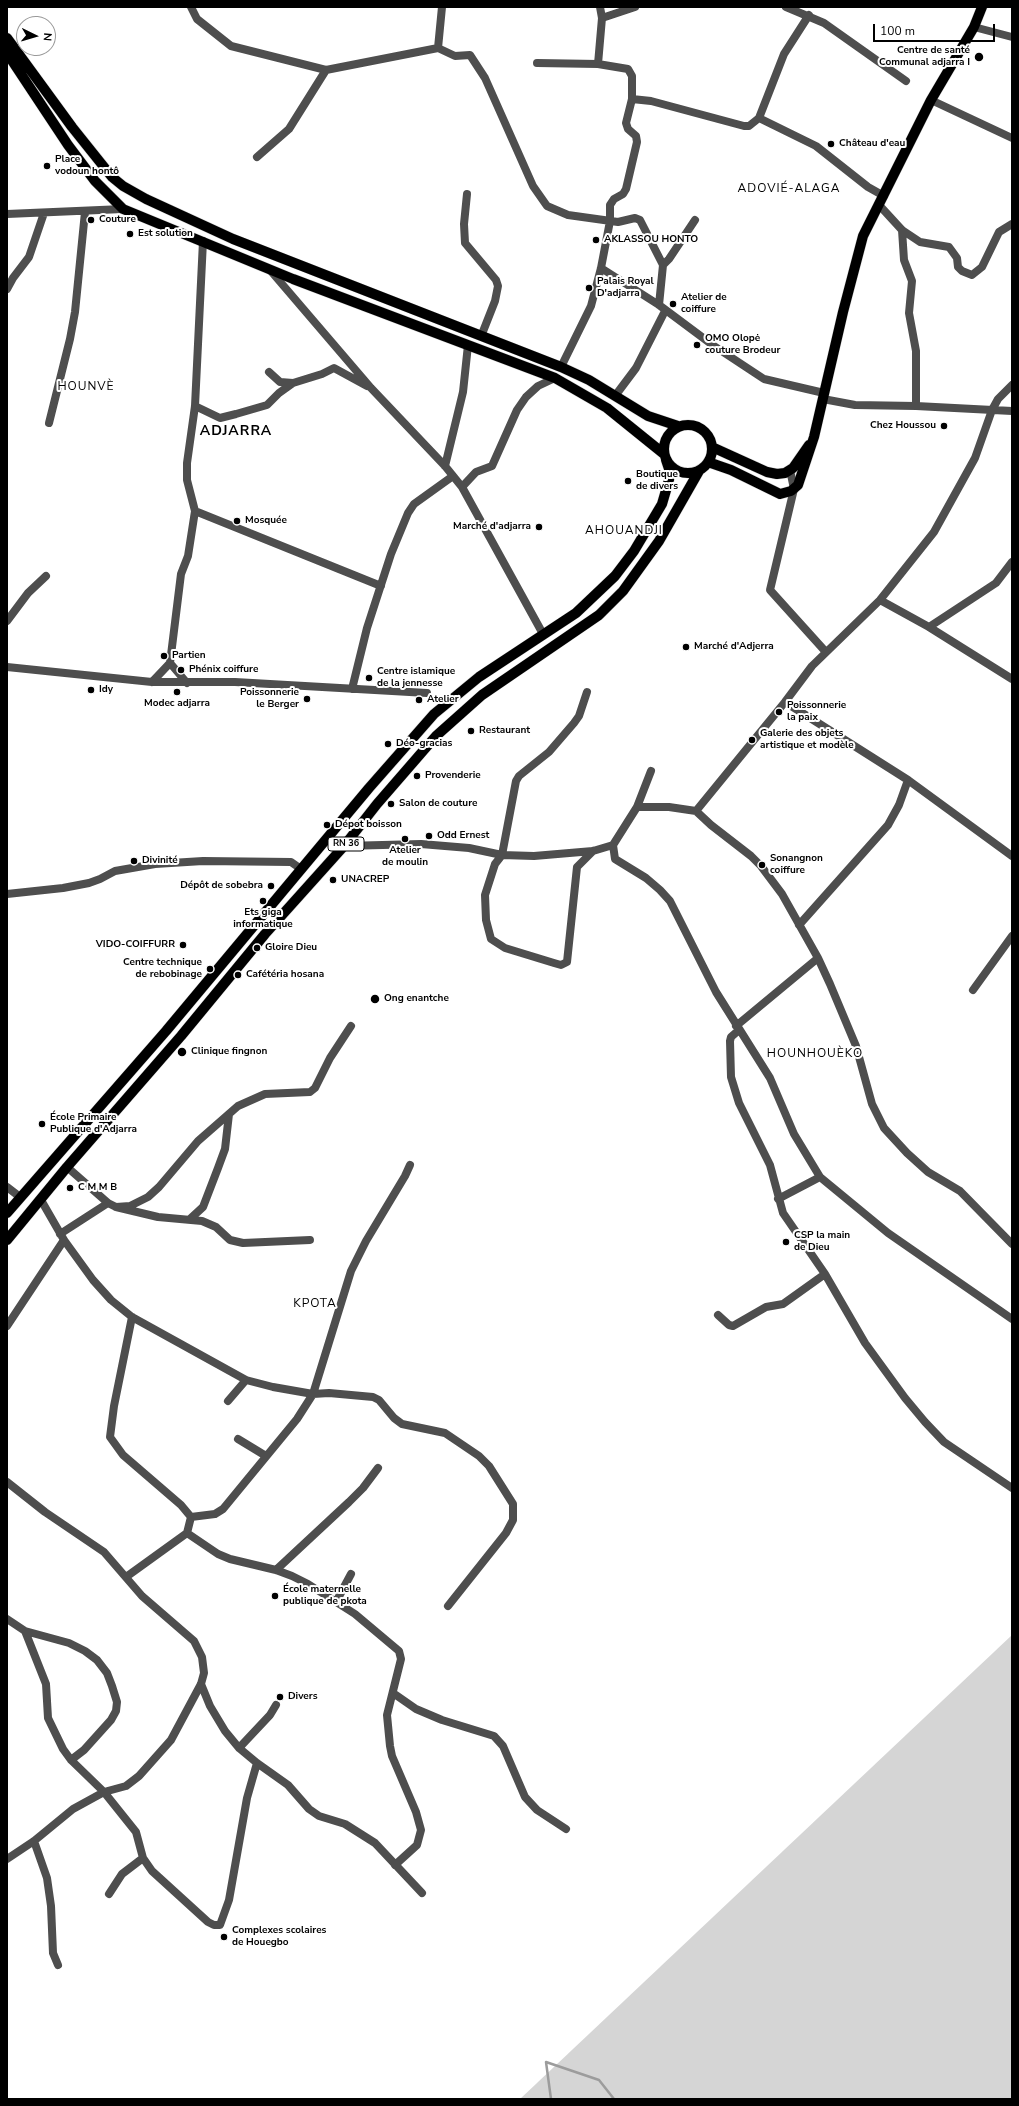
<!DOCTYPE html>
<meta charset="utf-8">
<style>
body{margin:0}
#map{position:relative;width:1019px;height:2106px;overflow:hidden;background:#fff;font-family:"Nunito Sans",sans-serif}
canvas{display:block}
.frame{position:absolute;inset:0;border:8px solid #000;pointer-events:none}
.north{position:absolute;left:16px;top:16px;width:40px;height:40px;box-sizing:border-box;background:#fff;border:1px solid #999;border-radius:50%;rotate:95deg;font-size:11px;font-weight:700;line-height:16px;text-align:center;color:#000}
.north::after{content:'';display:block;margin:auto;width:14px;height:18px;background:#000;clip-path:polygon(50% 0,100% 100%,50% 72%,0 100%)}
.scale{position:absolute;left:873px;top:24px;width:122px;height:18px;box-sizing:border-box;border:2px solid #000;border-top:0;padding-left:5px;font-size:12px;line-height:14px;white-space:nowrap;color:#000;-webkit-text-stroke:3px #fff;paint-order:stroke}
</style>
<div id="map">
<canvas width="1019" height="2106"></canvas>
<div class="frame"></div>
<div class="north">N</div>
<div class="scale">100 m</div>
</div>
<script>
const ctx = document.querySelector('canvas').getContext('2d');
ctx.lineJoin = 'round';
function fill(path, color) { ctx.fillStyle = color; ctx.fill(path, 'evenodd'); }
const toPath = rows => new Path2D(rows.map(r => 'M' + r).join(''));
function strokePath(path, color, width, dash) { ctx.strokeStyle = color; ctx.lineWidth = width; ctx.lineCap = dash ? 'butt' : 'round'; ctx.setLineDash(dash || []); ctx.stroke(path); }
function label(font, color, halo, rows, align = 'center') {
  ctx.font = font + ' "Nunito Sans",sans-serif'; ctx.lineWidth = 4; ctx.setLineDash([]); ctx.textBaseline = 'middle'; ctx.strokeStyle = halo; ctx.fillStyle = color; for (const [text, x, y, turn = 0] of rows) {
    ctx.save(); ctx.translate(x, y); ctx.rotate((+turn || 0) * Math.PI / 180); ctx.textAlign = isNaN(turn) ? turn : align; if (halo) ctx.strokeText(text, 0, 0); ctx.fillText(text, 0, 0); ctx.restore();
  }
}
fill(toPath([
 [1012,1635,1012,2099,520,2099]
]), '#d5d5d5');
strokePath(toPath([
 [551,2099,546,2062,599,2080,614,2099]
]), '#9c9c9c', 2.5);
const primary = toPath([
 [7,38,72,127,112,177,123,186,146,199,233,239,561,367,589,380,648,416,678,426],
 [7,53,68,145,95,181,123,209,293,279,555,378,607,408,664,454],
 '664 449a24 24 0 1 1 48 0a24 24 0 1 1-48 0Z',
 [712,447,767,472,777,474,785,473,793,468,809,445],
 [708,462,731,470,780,494,791,491,798,485,814,437,843,312,863,236,931,100,974,27,982,7],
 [7,1213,166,1031,369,788,434,714,479,677,576,613,615,576,634,551,662,504,669,480,670,472,666,460],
 [7,1240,67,1167,181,1036,265,934,344,846,377,804,436,736,482,695,599,615,623,591,659,541,699,471]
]);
strokePath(primary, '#dbdbdb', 11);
strokePath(toPath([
 [191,7,197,19,231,46,326,70,438,48,455,56,470,55,485,78,533,186,547,206,568,215,618,222,635,218,640,220,663,265],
 [786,7,824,23,906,81],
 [602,18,635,7],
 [974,27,1012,37],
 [438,48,442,7],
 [537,63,598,64,628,69,632,76,632,99,626,123,628,129,636,136,637,142,626,189,623,194,614,199,610,205,610,221,601,268,591,306,561,367],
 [598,64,602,18,600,7],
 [632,99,651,101,744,126,749,126,759,118,816,146,868,187,884,196],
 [931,100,1012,138],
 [759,118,784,54,809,15],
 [257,157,289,129,326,70],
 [467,194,464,224,465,243,496,280,498,286,495,301,482,334],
 [880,206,902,230,920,242,949,247,957,258,958,267,962,271,972,275,982,267,999,232,1012,224],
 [7,214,123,209],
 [902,230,904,260,912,281,909,313,916,351,916,406],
 [601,268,659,305,714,346,764,379,824,393],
 [270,270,371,388,445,466,462,487,543,634],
 [7,289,13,278,29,257,44,213],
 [659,305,663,265,669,259,695,220],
 [269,372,280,382,293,383],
 [615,396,636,368,665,311],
 [823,399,855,405,916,406,1012,411],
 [195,406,220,418,236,414,267,405,279,393,293,383,322,374,334,368,367,386],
 [49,423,70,339,75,312,85,212],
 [445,466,463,392,468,345],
 [790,470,794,489,770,590,825,651],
 [462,487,476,472,492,466,517,410,526,397,538,386,555,378],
 [195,511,381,586],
 [880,600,929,627,1012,679],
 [7,621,28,593,46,576],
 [929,627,996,583,1012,562],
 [170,663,187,683],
 [7,667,152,682,235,682,427,693],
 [152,682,170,663,181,574,188,556,195,511,187,480,187,463,195,406,203,241],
 [352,689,367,628,391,554,408,513,414,504,453,476],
 [587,692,579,716,574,723,549,752,519,776,516,781,502,855,495,864,485,895,486,920,491,939,505,948,554,963,561,965,567,962,577,867,593,851],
 [785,702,908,780,1012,856],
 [651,771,637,807,613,845,615,859,646,878,660,890,670,901,716,992,770,1078,794,1134,820,1177,888,1233,1012,1319],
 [637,807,669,807,696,811,711,825,751,856,761,866,782,894,818,958,830,984,856,1046,872,1104,884,1128,907,1153,928,1172,960,1191,1012,1244],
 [696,811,785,702,812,666,880,600,934,532,975,458,992,410,998,399,1012,385],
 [344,846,421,844,469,848,502,855,534,856,593,851,613,845],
 [7,894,63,888,89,883,100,879,115,871,155,864,203,861,291,862,301,869],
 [799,925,888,825,899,805,908,780],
 [973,990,1012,936],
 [736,1026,818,958],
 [739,1030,731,1037,730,1041,731,1077,739,1103,770,1165,783,1213,825,1274,865,1343,905,1398,925,1422,944,1442,1012,1488],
 [67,1167,108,1203,116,1207,158,1217,202,1221,216,1227,230,1240,243,1243,310,1240],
 [7,1187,20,1197],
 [778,1199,820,1177],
 [41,1200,64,1240,93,1280,111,1300,132,1317,246,1380,273,1387,313,1394,329,1393,373,1397,379,1400,394,1418,402,1424,445,1433,479,1456,489,1466,513,1504,513,1520,506,1533,448,1606],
 [116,1207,130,1206,148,1197,159,1187,198,1141,238,1106,265,1094,310,1092,315,1088,330,1058,351,1026],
 [190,1219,203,1207,218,1168,225,1149,229,1114],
 [60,1234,108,1203],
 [718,1315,729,1325,733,1326,766,1307,783,1304,825,1274],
 [132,1317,114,1406,110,1437,123,1455,181,1505,191,1517],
 [7,1326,64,1240],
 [228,1401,246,1380],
 [238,1439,266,1456],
 [7,1482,45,1512,104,1552,142,1596,194,1641,202,1657,204,1673,201,1684,171,1740,139,1776,126,1786,104,1792,73,1809,34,1841,7,1859],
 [191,1517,215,1514,223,1509,297,1419,313,1394,351,1271,366,1241,405,1176,410,1165],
 [187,1533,218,1554,230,1559,276,1570,292,1576,308,1584,355,1614,399,1651,401,1659,387,1715,390,1746,392,1756,416,1812,421,1830,417,1845,395,1865],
 [276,1570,349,1502,363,1488,378,1468],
 [126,1577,187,1533,191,1517],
 [336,1602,351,1574],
 [7,1619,25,1631,46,1684,48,1718,63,1749,71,1760,104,1792,136,1832,143,1858,152,1871,208,1922,214,1925,220,1925,229,1900,247,1798,257,1763],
 [25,1631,69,1643,85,1651,97,1660,107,1673,112,1686,117,1702,116,1711,111,1720,84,1750,71,1760],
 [201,1684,210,1706,225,1731,239,1748,257,1763,288,1785,309,1809,319,1816,345,1824,375,1843,422,1893],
 [393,1693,416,1709,442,1720,494,1736,503,1746,525,1797,537,1810,566,1829],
 [239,1748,270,1715,276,1705],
 [34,1841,47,1878,51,1906,53,1953,58,1965],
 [109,1894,122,1874,143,1858]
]), '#4e4e4e', 8);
strokePath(primary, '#000', 10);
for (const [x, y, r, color] of [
 [979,57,5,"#000"],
 [831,144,4,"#000"],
 [47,166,4,"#000"],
 [91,220,4,"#000"],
 [130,234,4,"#000"],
 [596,240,4,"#000"],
 [589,288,4,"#000"],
 [673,304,4,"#000"],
 [697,345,4,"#000"],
 [944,426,4,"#000"],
 [628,481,4,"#000"],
 [237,521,4,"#000"],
 [539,527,4,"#000"],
 [686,647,4,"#000"],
 [164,656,4,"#000"],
 [181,670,4,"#000"],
 [369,678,4,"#000"],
 [91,690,4,"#000"],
 [177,692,4,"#000"],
 [307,699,4,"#000"],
 [419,700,4,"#000"],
 [779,712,4,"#000"],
 [471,731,4,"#000"],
 [752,740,4,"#000"],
 [388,744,4,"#000"],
 [417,776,4,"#000"],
 [391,804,4,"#000"],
 [327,825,4,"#000"],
 [429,836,4,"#000"],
 [405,839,4,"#000"],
 [134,861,4,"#000"],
 [762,865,4,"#000"],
 [333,880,4,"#000"],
 [271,886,4,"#000"],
 [263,901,4,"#000"],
 [183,945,4,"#000"],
 [257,948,4,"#000"],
 [210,969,4,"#000"],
 [238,975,4,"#000"],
 [375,999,5,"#000"],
 [182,1052,5,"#000"],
 [42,1124,4,"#000"],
 [70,1188,4,"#000"],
 [786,1242,4,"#000"],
 [275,1596,4,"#000"],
 [280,1697,4,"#000"],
 [224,1937,4,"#000"]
]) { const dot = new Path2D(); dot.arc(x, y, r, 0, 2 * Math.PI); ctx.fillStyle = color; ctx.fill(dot); strokePath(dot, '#fff', 1.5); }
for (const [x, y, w] of [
 [346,844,36]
]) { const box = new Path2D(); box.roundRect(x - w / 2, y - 7, w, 14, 3); ctx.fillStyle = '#fff'; ctx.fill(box); strokePath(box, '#000', 1); }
label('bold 9px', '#000', null, [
 ["RN 36",346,844]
]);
label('bold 10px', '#000', '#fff', [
 ["Centre de santé",970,51,"right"],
 ["Communal adjarra I",970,63,"right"],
 ["Château d'eau",839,144],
 ["Place",55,160],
 ["vodoun hontô",55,172],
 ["Couture",99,220],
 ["Est solution",138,234],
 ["AKLASSOU HONTO",604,240],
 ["Palais Royal",597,282],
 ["D'adjarra",597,294],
 ["Atelier de",681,298],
 ["coiffure",681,310],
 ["OMO Olopė",705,339],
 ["couture Brodeur",705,351],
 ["Chez Houssou",936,426,"right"],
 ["Boutique",636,475],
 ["de divers",636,487],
 ["Mosquée",245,521],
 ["Marché d'adjarra",531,527,"right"],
 ["Marché d'Adjerra",694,647],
 ["Partien",172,656],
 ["Phénix coiffure",189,670],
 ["Centre islamique",377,672],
 ["de la jennesse",377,684],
 ["Idy",99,690],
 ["Poissonnerie",299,693,"right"],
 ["le Berger",299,705,"right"],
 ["Atelier",427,700],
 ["Modec adjarra",177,704,"center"],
 ["Poissonnerie",787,706],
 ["la paix",787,718],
 ["Restaurant",479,731],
 ["Galerie des objets",760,734],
 ["artistique et modèle",760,746],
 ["Déo-gracias",396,744],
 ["Provenderie",425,776],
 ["Salon de couture",399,804],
 ["Dépot boisson",335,825],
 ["Odd Ernest",437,836],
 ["Atelier",405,851,"center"],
 ["de moulin",405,863,"center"],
 ["Sonangnon",770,859],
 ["coiffure",770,871],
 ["Divinité",142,861],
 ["UNACREP",341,880],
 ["Dépôt de sobebra",263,886,"right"],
 ["Ets giga",263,913,"center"],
 ["informatique",263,925,"center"],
 ["VIDO-COIFFURR",175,945,"right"],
 ["Gloire Dieu",265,948],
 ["Centre technique",202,963,"right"],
 ["de rebobinage",202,975,"right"],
 ["Cafétéria hosana",246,975],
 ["Ong enantche",384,999],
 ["Clinique fingnon",191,1052],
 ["École Primaire",50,1118],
 ["Publique d'Adjarra",50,1130],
 ["C M M B",78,1188],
 ["CSP la main",794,1236],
 ["de Dieu",794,1248],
 ["École maternelle",283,1590],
 ["publique de pkota",283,1602],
 ["Divers",288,1697],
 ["Complexes scolaires",232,1931],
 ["de Houegbo",232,1943]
], 'left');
ctx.letterSpacing = '1px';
label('12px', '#000', '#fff', [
 ["ADOVIÉ-ALAGA",789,189],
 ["HOUNVÈ",86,387],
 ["AHOUANDJI",624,531],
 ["HOUNHOUÈKO",815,1054],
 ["KPOTA",315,1304]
]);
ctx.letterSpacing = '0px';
ctx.letterSpacing = '1px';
label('bold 14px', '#000', '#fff', [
 ["ADJARRA",236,432]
]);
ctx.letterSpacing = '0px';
</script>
